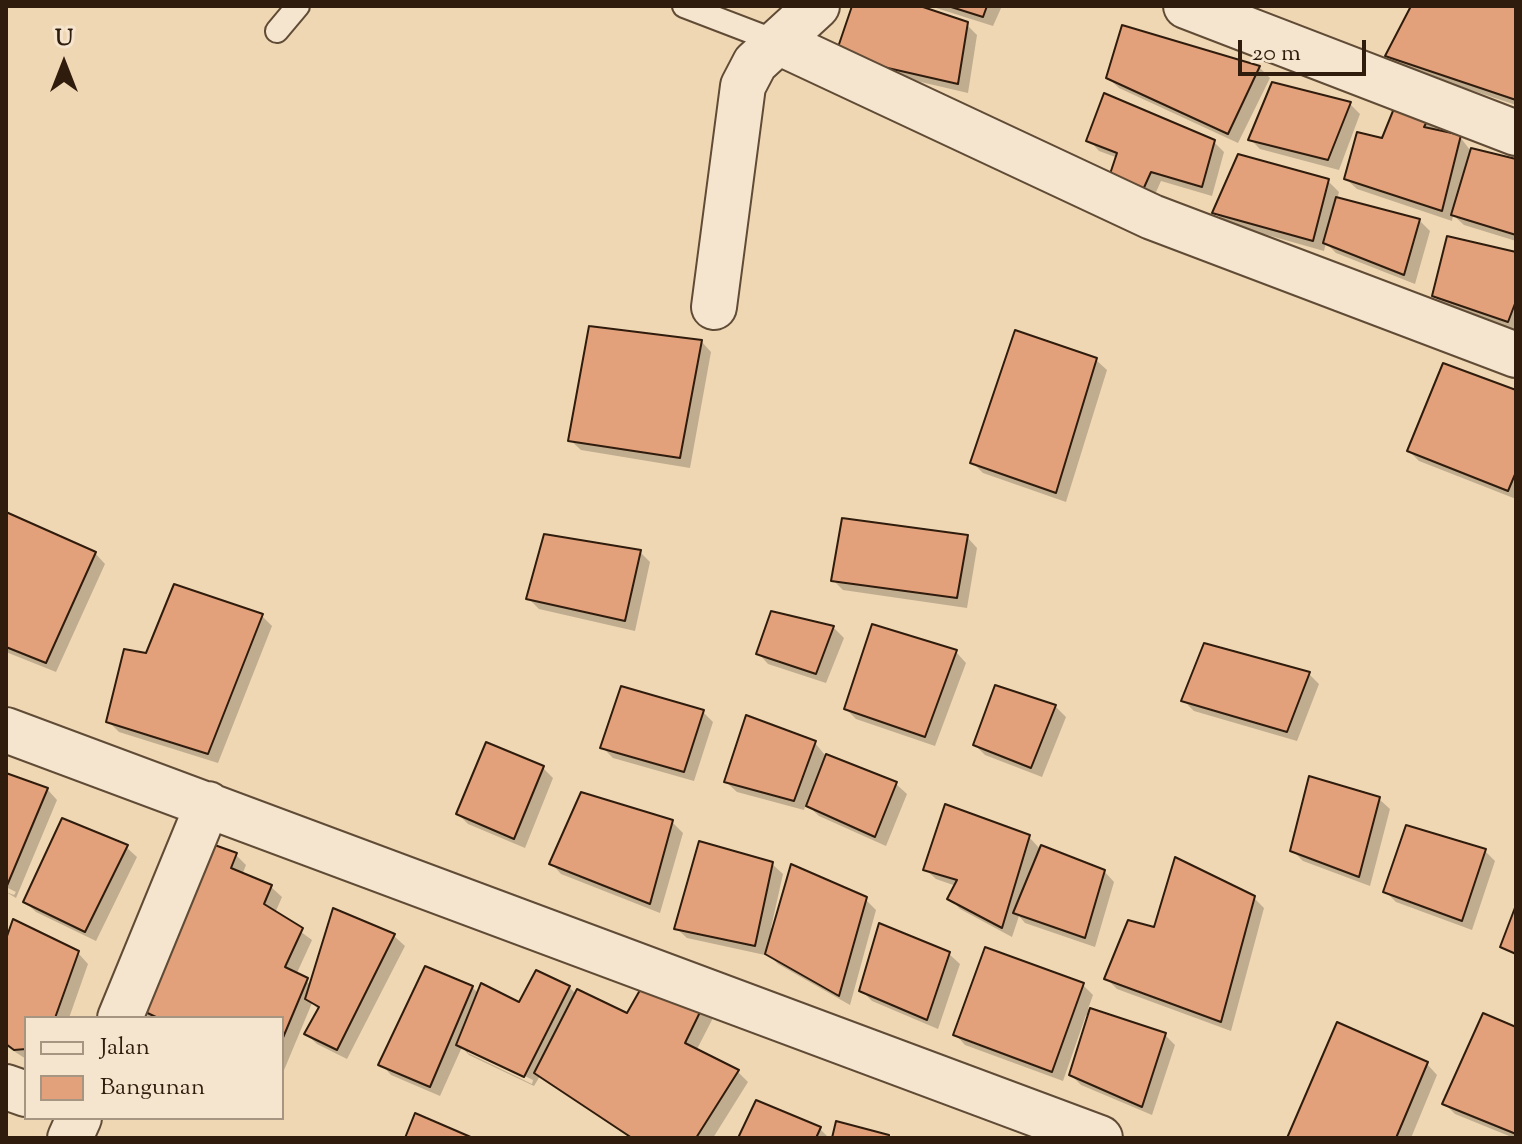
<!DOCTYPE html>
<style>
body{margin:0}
#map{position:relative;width:1522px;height:1144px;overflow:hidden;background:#f0d7b3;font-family:"Sorts Mill Goudy",serif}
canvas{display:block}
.frame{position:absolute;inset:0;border:8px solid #301c0d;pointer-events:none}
.legend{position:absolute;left:24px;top:1016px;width:260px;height:104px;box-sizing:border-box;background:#f5e5ce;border:2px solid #a69581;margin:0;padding:10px 14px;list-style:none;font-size:24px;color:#301c0d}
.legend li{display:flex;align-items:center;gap:16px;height:40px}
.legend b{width:40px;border:2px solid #a69581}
.north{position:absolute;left:24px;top:24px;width:80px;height:80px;-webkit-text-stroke:6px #f5e5ce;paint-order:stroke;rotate:0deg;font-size:22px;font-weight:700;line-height:32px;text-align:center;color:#301c0d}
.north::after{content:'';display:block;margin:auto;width:28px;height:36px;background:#301c0d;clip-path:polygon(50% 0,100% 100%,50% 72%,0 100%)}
.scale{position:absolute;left:1238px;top:40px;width:128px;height:36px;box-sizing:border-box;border:4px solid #301c0d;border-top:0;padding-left:10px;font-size:24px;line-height:28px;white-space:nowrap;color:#301c0d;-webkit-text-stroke:6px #f5e5ce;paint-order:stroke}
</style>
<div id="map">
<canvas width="1522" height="1144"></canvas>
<div class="frame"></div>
<ul class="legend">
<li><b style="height:10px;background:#f5e5ce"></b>Jalan</li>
<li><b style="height:22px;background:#e2a17b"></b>Bangunan</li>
</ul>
<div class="north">U</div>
<div class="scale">20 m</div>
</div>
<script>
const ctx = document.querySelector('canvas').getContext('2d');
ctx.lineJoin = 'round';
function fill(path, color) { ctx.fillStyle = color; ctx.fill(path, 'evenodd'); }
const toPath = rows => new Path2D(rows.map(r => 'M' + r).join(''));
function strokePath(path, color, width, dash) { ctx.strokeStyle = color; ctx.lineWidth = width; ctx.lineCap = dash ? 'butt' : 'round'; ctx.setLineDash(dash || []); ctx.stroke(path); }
fill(toPath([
 [853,6,913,6,966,24,977,35,968,93,848,65],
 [930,6,1002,6,993,26],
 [1413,6,1516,6,1516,105,1398,66,1388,56],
 [1123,28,1259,67,1270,78,1238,143,1119,88,1108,78],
 [1350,104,1360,114,1339,170,1260,149,1250,139],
 [1398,104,1440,126,1437,132,1460,137,1470,150,1516,161,1516,241,1464,225,1453,215,1452,221,1357,189,1346,179,1383,140],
 [1089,140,1213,141,1224,152,1212,196,1161,181,1152,201,1118,158,1099,151],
 [1328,181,1339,192,1337,199,1419,220,1430,231,1415,284,1336,253,1326,243,1324,251,1225,223,1215,212],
 [1516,254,1516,330,1444,306,1434,296],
 [701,341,711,352,690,468,581,450,570,440],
 [1096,360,1107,370,1066,502,983,473,973,463],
 [1516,392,1516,499,1419,461,1409,451],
 [6,514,95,553,105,564,56,672,6,652],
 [967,537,977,548,967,608,843,590,833,580],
 [640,552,650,562,635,631,539,609,529,599],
 [262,616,272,626,218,763,119,732,108,721,147,656],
 [833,627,844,638,826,683,768,664,758,653],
 [956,652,966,663,935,746,856,719,846,709],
 [1309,674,1319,684,1297,741,1194,711,1183,700],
 [1055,706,1066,717,1042,777,985,755,975,745],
 [703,712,713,722,694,781,613,758,602,747],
 [815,743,825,755,896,784,907,794,886,846,819,816,806,804,804,810,737,792,726,782],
 [542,767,553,778,525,848,468,824,458,814],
 [6,775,47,789,57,800,16,898,6,892,14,895,16,892,6,887],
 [1379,799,1390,809,1370,886,1303,861,1292,850],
 [672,822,683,833,660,913,561,874,551,863],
 [1029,837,1041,850,1104,871,1114,882,1095,947,1025,923,1019,916,1012,937,960,909,950,898,956,886,936,879,925,869],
 [126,847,137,857,96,941,36,912,25,902],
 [1485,851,1495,861,1472,930,1396,902,1385,891],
 [236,855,246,865,242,875,271,887,282,897,275,913,312,940,296,975,312,985,334,911,394,936,405,946,347,1059,317,1044,306,1034,319,1010,312,1003,282,1075,282,1018,150,1018,139,1007],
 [772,864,783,874,771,928,865,899,876,910,850,1005,778,964,766,952,765,955,687,938,676,928],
 [1254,898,1264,908,1231,1031,1117,989,1107,979,1156,930],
 [6,945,78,953,88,964,69,1018,26,1018,26,1059,6,1046],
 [949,954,960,964,938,1029,872,1001,861,990],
 [1082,984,1093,995,1088,1009,1165,1035,1175,1045,1152,1115,1081,1085,1071,1075,1089,1016,1086,1015,1063,1081,965,1045,955,1034],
 [472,987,479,994,519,1005,569,987,576,994,628,1016,702,1008,713,1018,696,1051,738,1072,748,1082,713,1138,630,1138,540,1076,534,1086,469,1055,462,1047,440,1096,391,1075,381,1064],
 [468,1048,533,1080,532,1084,468,1053],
 [1516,1029,1516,1138,1514,1138,1455,1114,1445,1104],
 [1427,1064,1437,1075,1411,1138,1289,1138],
 [820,1129,829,1138,740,1138]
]), '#0003');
const building = toPath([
 [852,6,920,6,968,22,958,84,835,56,852,6],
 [948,6,987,6,983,17,948,6],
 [1411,6,1516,6,1516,100,1385,56,1411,6],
 [1122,25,1260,66,1228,134,1106,78,1122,25],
 [1272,82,1351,102,1328,160,1248,140,1272,82],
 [1104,93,1215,140,1202,187,1151,172,1142,192,1109,177,1117,153,1086,141,1104,93],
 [1397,101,1431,114,1424,127,1461,135,1442,211,1344,179,1357,132,1382,138,1397,101],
 [1471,148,1516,159,1516,235,1451,215,1471,148],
 [1238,154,1329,179,1313,241,1212,213,1238,154],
 [1336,197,1420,219,1404,275,1323,243,1336,197],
 [1447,236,1516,252,1516,301,1508,322,1432,296,1447,236],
 [589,326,702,340,680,458,568,441,589,326],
 [1015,330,1097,358,1056,493,970,463,1015,330],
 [1443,363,1516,390,1516,472,1508,491,1407,451,1443,363],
 [6,512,96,552,46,663,6,647,6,512],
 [842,518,968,535,957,598,831,581,842,518],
 [544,534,641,550,625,621,526,599,544,534],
 [174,584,263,614,208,754,106,722,124,649,146,653,174,584],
 [771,611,834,626,816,674,756,654,771,611],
 [872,624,957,650,925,737,844,709,872,624],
 [1204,643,1310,672,1287,732,1181,701,1204,643],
 [995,685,1056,705,1031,768,973,745,995,685],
 [621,686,704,710,684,772,600,748,621,686],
 [746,715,816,741,794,801,724,782,746,715],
 [486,742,544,766,514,839,456,814,486,742],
 [826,754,897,782,875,837,806,806,826,754],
 [6,773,48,788,6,888,6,773],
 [1309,776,1380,797,1359,877,1290,851,1309,776],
 [581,792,673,820,650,904,549,864,581,792],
 [945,804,1030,835,1002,928,947,899,957,880,923,870,945,804],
 [62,818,128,845,85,932,23,902,62,818],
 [1406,825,1486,849,1462,921,1383,892,1406,825],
 [699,841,773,862,755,946,674,929,699,841],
 [209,843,237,853,231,868,272,885,264,904,303,928,285,967,308,978,282,1040,282,1018,158,1018,137,1008,209,843],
 [1041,845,1105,870,1085,938,1013,913,1041,845],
 [1175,857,1255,896,1221,1022,1104,979,1128,920,1154,927,1175,857],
 [791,864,867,897,839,996,765,954,791,864],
 [1516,905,1516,954,1500,947,1516,905],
 [333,908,395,934,337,1050,304,1034,319,1007,305,999,333,908],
 [13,919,79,951,55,1018,26,1018,26,1049,14,1050,6,1044,6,939,13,919],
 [879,923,950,952,927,1020,859,991,879,923],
 [985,947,1084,983,1052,1072,953,1035,985,947],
 [425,966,473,986,430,1087,378,1065,425,966],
 [536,970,570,986,524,1077,456,1045,481,983,519,1002,536,970],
 [644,983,703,1006,685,1043,739,1070,696,1138,632,1138,534,1073,577,989,627,1013,644,983],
 [1090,1008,1166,1033,1142,1107,1069,1075,1090,1008],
 [1483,1013,1516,1027,1516,1134,1442,1104,1483,1013],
 [1337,1022,1428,1062,1396,1138,1287,1138,1337,1022],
 [756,1100,821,1127,816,1138,738,1138,756,1100],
 [415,1113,473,1138,405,1138,415,1113],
 [836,1121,889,1135,889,1138,832,1138,836,1121]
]);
fill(building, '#e2a17b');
strokePath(building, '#301c0d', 2);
const service = toPath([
 [684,6,778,42],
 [277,31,298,6]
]);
const minor = toPath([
 [1186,6,1516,133],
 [778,42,1152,217,1516,355],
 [714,307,743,86,755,63,817,6],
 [6,730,1100,1138],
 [120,1018,208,804],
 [6,1087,26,1094],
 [70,1138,79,1118]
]);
strokePath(service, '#604b36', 26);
strokePath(minor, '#604b36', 48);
strokePath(service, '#f5e5ce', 22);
strokePath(minor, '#f5e5ce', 44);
</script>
